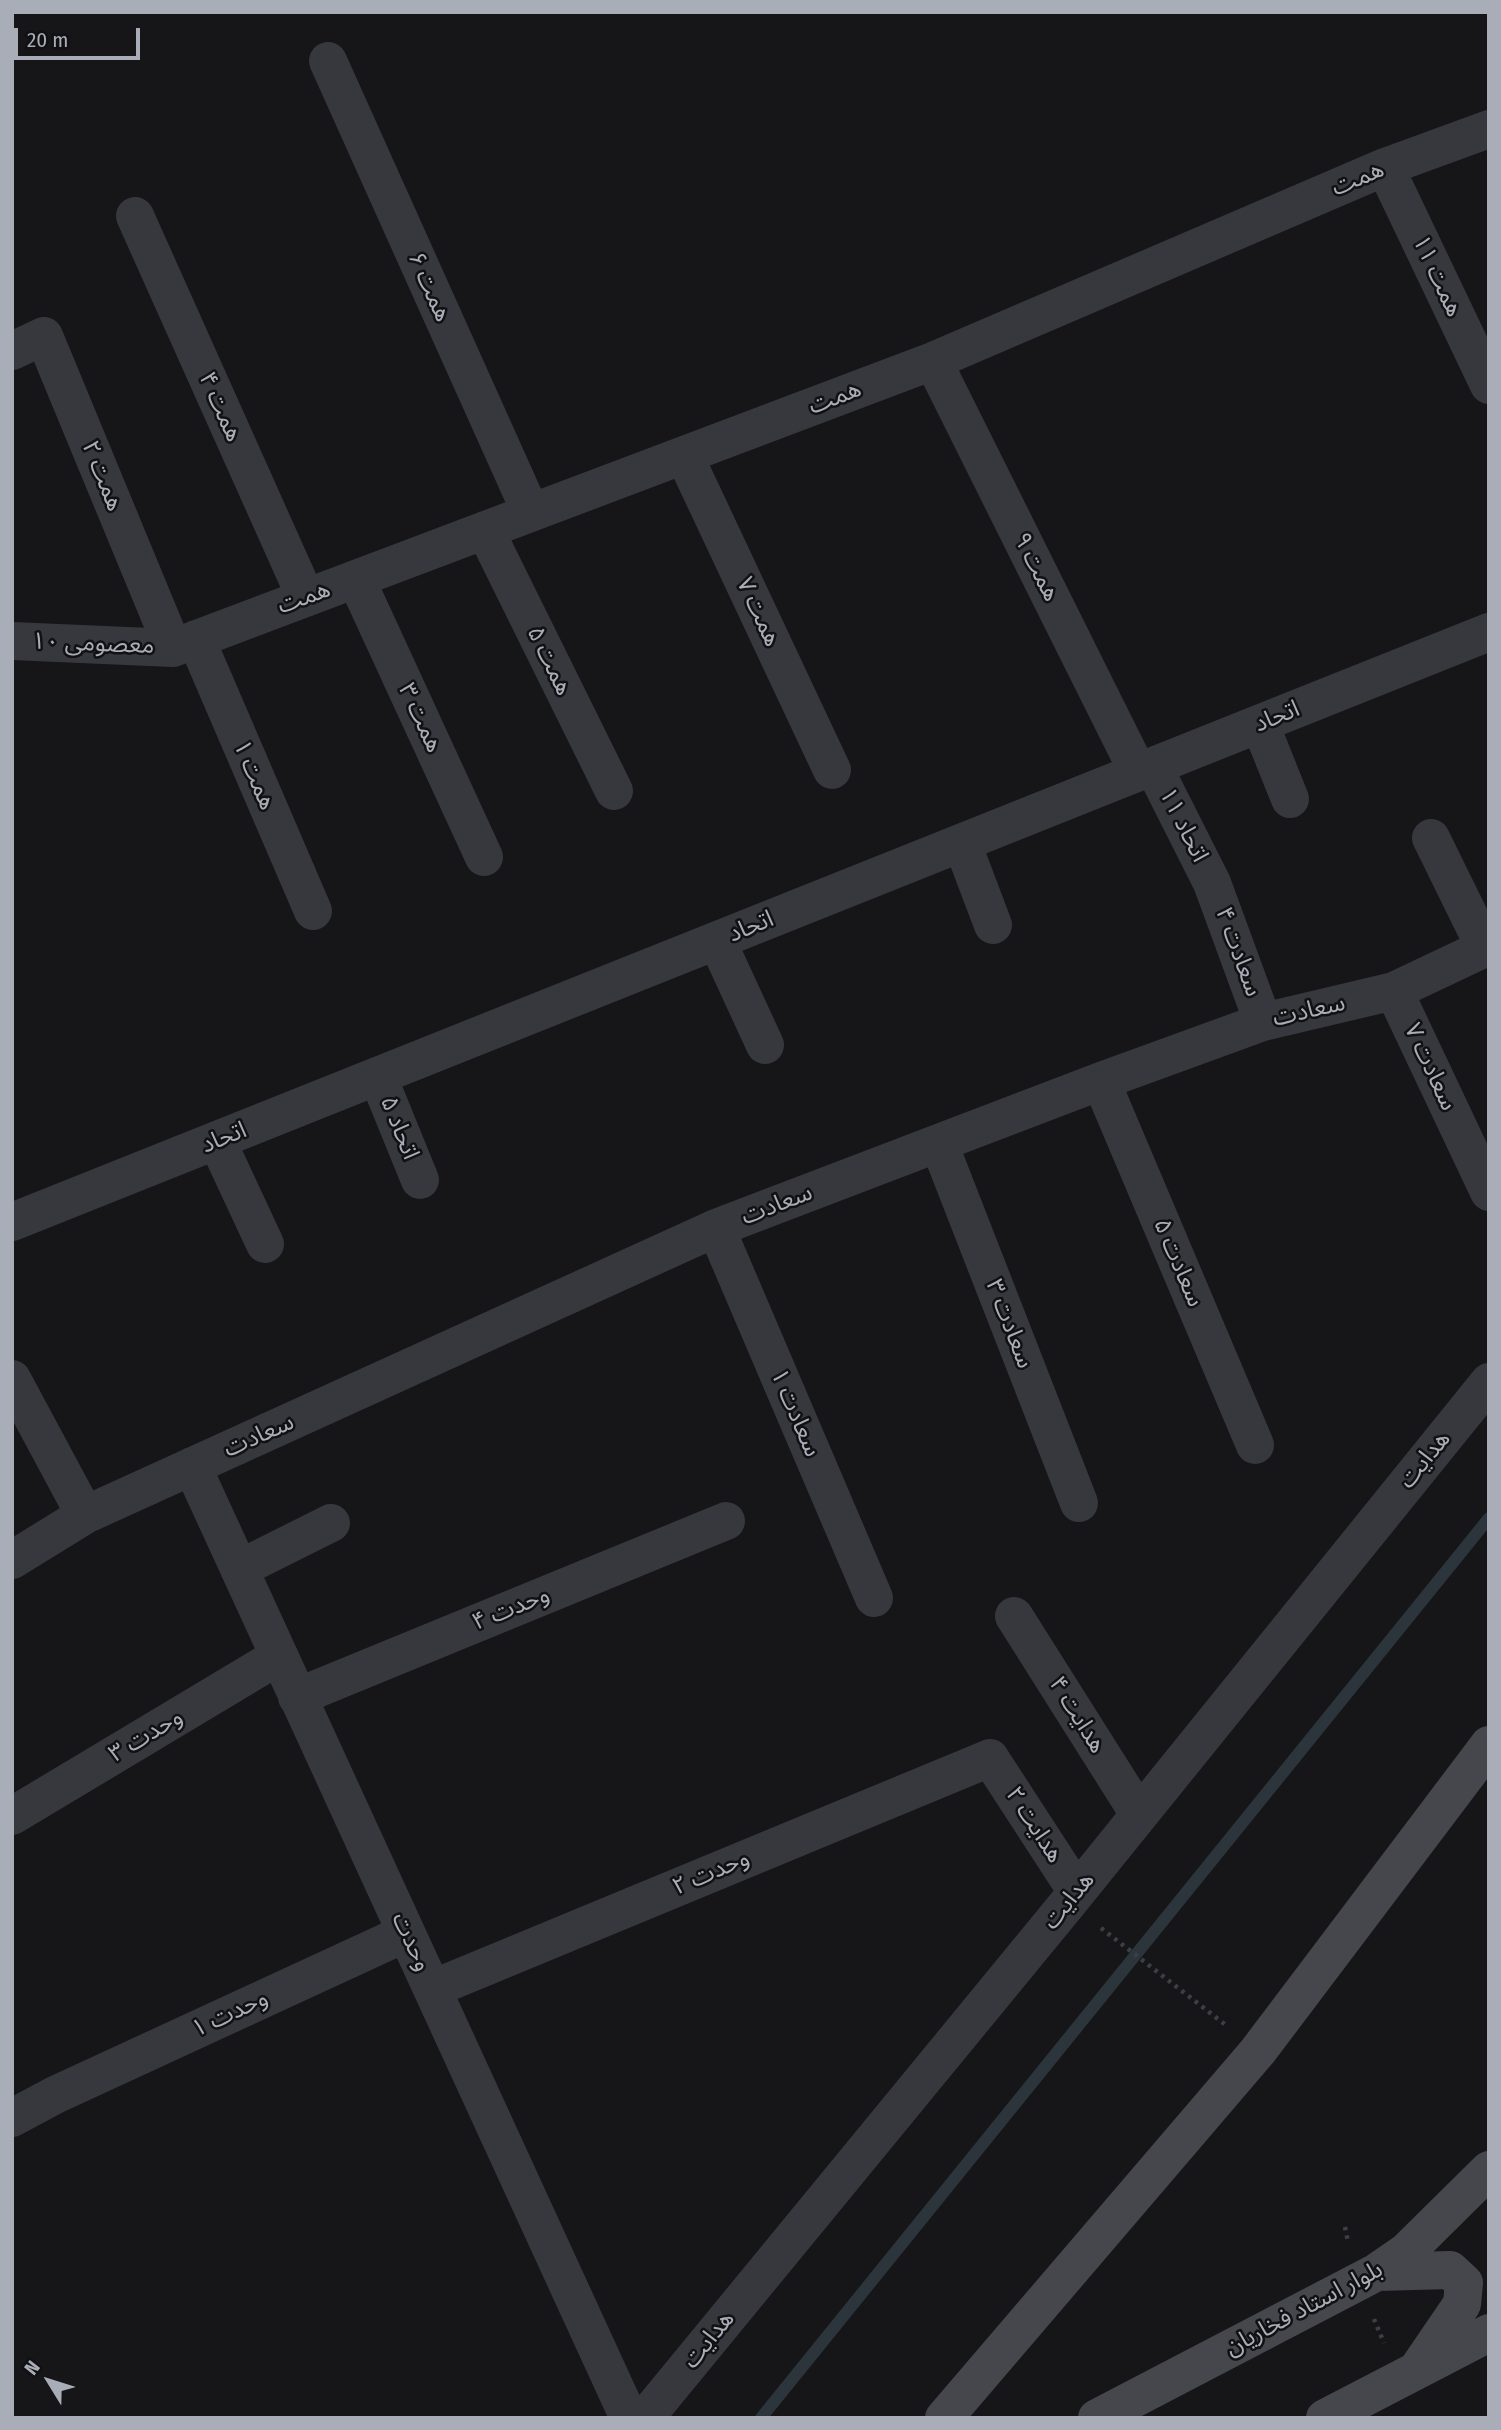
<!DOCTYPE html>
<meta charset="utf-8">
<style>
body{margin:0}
#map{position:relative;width:1501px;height:2430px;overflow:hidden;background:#161618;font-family:"Fira Sans Condensed",sans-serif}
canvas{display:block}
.frame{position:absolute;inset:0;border:14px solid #a8adb8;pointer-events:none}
.north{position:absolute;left:14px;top:2346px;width:70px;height:70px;-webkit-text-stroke:5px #111113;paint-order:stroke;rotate:308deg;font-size:19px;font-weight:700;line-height:28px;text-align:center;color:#a8adb8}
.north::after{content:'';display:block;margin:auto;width:24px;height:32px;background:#a8adb8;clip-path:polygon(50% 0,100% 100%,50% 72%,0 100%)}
.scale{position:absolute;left:14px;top:28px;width:126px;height:32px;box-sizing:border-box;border:4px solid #a8adb8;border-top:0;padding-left:9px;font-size:21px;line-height:24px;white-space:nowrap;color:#a8adb8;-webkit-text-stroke:5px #111113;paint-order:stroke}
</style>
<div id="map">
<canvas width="1501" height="2430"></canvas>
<div class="frame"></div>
<div class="north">N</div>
<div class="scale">20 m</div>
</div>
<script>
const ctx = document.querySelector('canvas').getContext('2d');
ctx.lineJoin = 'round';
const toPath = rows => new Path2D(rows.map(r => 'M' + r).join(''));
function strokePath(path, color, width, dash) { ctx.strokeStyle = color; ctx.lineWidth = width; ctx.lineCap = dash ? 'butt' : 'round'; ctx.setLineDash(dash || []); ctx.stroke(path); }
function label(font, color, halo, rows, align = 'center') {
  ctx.font = font + ' "Fira Sans Condensed","Noto Sans Arabic",sans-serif'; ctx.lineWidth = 5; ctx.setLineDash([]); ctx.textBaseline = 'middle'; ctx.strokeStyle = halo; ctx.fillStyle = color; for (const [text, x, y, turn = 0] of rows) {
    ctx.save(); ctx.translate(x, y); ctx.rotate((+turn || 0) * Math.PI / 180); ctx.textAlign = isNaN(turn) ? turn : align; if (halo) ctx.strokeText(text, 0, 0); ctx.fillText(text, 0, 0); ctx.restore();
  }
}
strokePath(toPath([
 [761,2418,1489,1518]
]), '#2c353c', 12);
strokePath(toPath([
 [1101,1928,1227,2026],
 [1345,2227,1348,2242],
 [1374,2319,1384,2343]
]), '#3d3f44', 4.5, [3.5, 5]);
strokePath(toPath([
 [328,61,531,513],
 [1385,167,1489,385],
 [135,216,306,598],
 [12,351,44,336,173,648],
 [933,361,1138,772],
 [684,455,832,770],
 [485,530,614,791],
 [356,579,484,857],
 [196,639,313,911],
 [12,641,173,648,933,361,1385,167,1489,129],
 [1260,724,1290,799],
 [1153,766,1212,883,1263,1022],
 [1431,838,1485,948],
 [962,843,993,925],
 [717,941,765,1045],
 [1394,991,1489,1192],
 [378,1077,420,1180],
 [1101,1081,1255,1445],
 [217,1141,265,1244],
 [939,1144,1079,1503],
 [12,1222,1489,632],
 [716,1228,874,1598],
 [12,1379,85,1515],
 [192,1466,629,2418],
 [12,1560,85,1515,716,1228,1101,1081,1263,1022,1394,991,1489,946],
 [239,1569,331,1523],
 [1014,1616,1139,1814],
 [297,1697,726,1521],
 [12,1816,279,1656],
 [432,1989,990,1758,1077,1892],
 [12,2118,55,2095,406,1933],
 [645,2418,1068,1903,1489,1382]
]), '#37383d', 38);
strokePath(toPath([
 [1377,2272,1450,2270,1464,2283,1462,2304,1417,2370],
 [944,2418,1258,2051,1489,1745],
 [1097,2418,1377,2272,1406,2252,1489,2170],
 [1325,2418,1489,2333]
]), '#45474d', 38);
label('24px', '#a8adb8', '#111113', [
 ["همت",1358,179,-23],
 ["همت ۱۱",1437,276,65],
 ["همت ۶",429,287,66],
 ["همت",835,398,-21],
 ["همت ۴",220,407,66],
 ["همت ۲",102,476,68],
 ["همت ۹",1036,567,63],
 ["همت",304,598,-20],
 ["همت ۷",758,612,65],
 ["معصومی ۱۰",93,644,2],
 ["همت ۵",549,661,64],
 ["اتحاد",1277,717,-22],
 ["همت ۳",420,718,65],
 ["همت ۱",254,775,67],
 ["اتحاد ۱۱",1183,825,63],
 ["اتحاد",751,927,-22],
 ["سعادت ۴",1238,952,70],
 ["سعادت",1309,1011,-13],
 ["سعادت ۷",1430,1067,65],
 ["اتحاد ۵",399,1128,68],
 ["اتحاد",224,1138,-22],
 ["سعادت",777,1205,-21],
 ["سعادت ۵",1178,1263,67],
 ["سعادت ۳",1009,1324,69],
 ["سعادت ۱",795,1413,67],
 ["سعادت",259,1436,-24],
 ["هدایت",1425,1460,-51],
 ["وحدت ۴",511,1609,-22],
 ["هدایت ۴",1077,1715,58],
 ["وحدت ۳",146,1736,-31],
 ["هدایت ۲",1034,1825,57],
 ["وحدت ۲",711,1873,-23],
 ["هدایت",1069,1901,-51],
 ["وحدت",411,1942,65],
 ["وحدت ۱",230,2014,-25],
 ["بلوار استاد فخاریان",1304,2309,-28],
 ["هدایت",709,2340,-51]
]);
</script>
